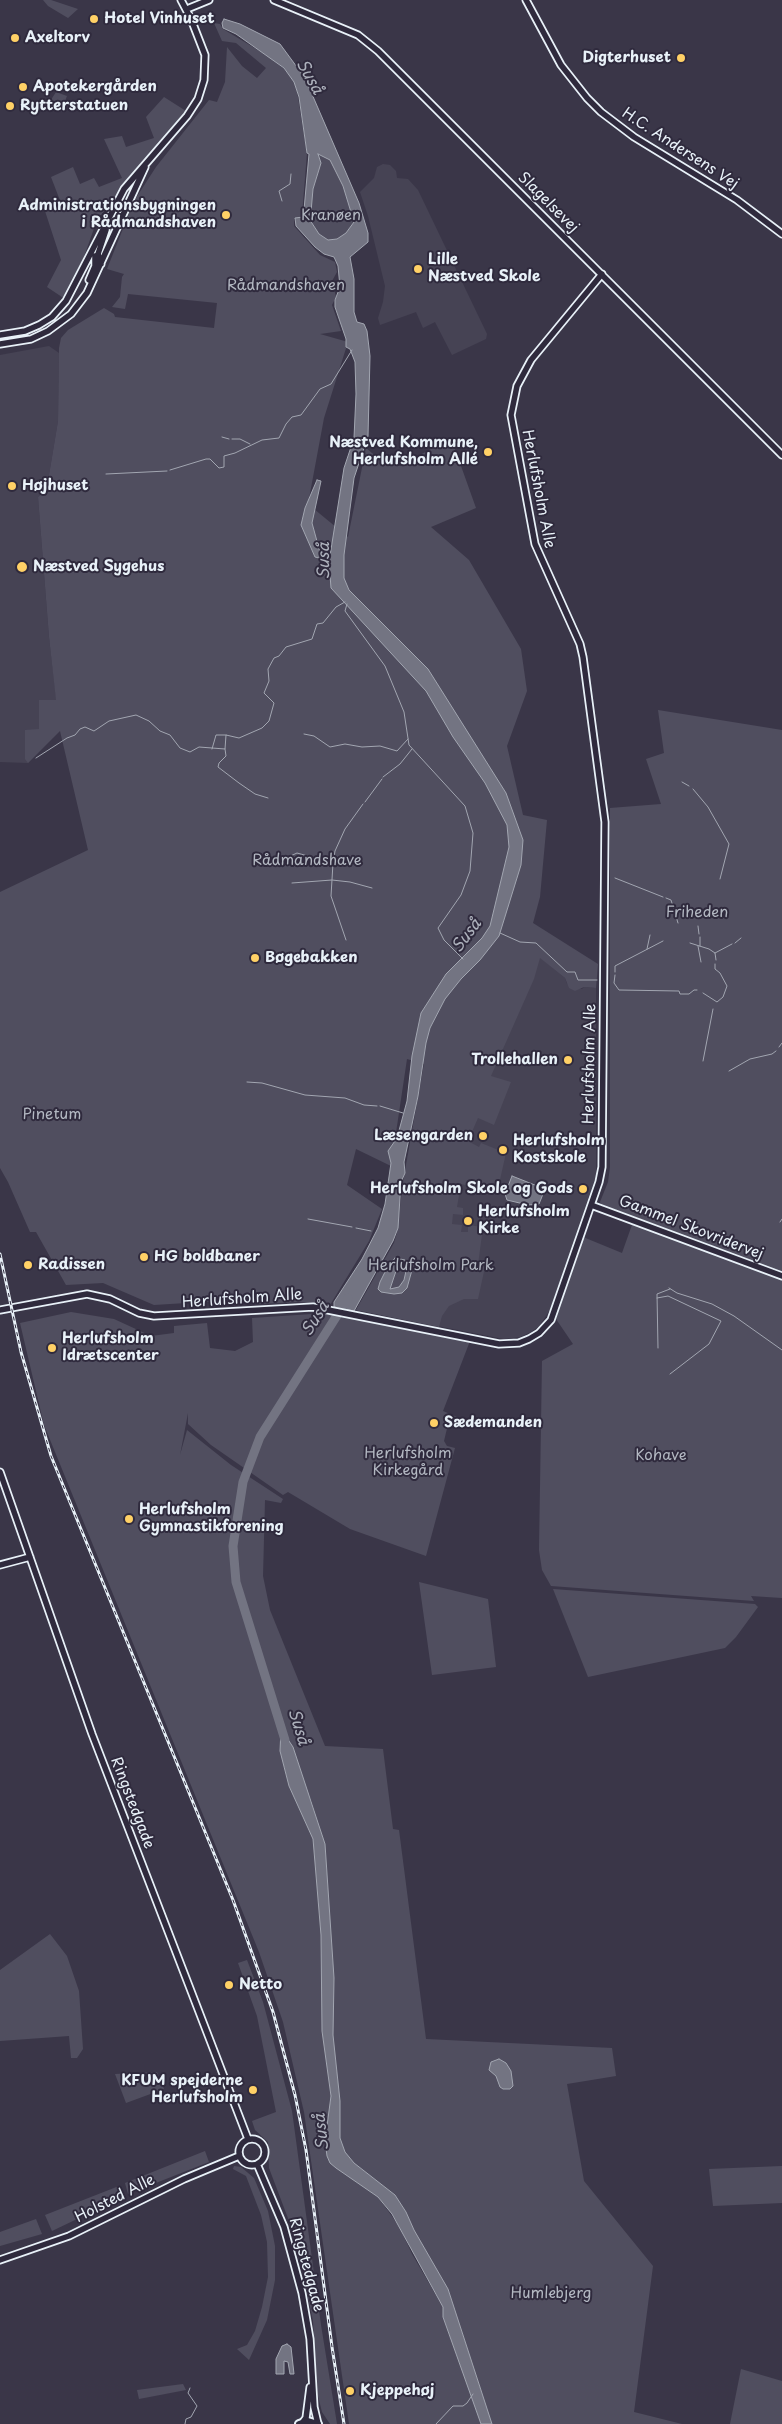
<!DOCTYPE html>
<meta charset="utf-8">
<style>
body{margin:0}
canvas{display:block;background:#3a3648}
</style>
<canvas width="782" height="2424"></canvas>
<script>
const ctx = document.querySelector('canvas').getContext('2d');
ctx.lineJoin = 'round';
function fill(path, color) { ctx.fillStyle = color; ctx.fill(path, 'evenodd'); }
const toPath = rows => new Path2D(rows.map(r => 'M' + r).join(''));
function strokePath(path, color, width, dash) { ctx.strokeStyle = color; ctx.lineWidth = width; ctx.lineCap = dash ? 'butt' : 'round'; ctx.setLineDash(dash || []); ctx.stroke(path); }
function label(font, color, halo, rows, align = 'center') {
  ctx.font = font + ' "Playpen Sans",sans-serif'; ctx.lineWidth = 4; ctx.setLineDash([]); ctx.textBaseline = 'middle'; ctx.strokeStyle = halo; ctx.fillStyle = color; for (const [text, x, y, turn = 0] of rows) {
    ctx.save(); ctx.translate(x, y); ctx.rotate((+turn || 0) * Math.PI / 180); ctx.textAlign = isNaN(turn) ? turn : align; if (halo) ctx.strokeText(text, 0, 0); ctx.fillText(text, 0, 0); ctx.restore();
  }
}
fill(toPath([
 [383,164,390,165,396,171,397,178,408,179,418,190,487,334,486,339,452,355,435,322,423,328,416,312,380,325,378,318,383,302,385,286,368,216,360,192,374,178,377,167],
 [49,346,59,353,58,421,48,481,45,491,38,497,49,637,60,730,28,763,0,762,0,355],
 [531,950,565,978,567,984,582,989,584,987,596,988,596,1176,550,1310,539,1326,531,1332,520,1337,504,1339,356,1310,394,1243,397,1233,403,1182,424,1065]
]), '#464354');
fill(toPath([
 [43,0,51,0,78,9,68,18,48,6],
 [214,23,220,24,223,29,268,56,287,71,296,85,307,153,302,215,299,219,294,219,294,226,320,255,335,262,337,272,332,281,336,297,332,305,341,331,320,334,348,342,324,418,308,504,348,537,366,448,378,458,400,466,451,438,476,508,431,527,469,560,521,649,527,691,507,746,523,815,547,820,540,897,533,923,598,964,596,988,584,987,575,991,569,988,565,978,540,958,534,979,491,1076,511,1082,494,1125,478,1118,468,1141,479,1147,481,1143,506,1153,497,1193,461,1184,457,1207,463,1208,463,1215,453,1214,452,1224,462,1225,461,1232,468,1232,468,1225,483,1227,478,1265,485,1267,478,1299,464,1299,449,1306,442,1316,439,1327,356,1310,394,1243,397,1233,403,1182,424,1064,407,1059,391,1166,356,1149,347,1185,382,1209,369,1241,330,1305,298,1302,259,1304,250,1299,154,1305,103,1283,66,1285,36,1232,30,1232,8,1182,0,1168,0,892,88,850,60,731,28,763,25,759,25,730,39,729,39,700,56,700,49,637,38,497,45,491,48,481,58,421,59,348,61,338,68,330,104,308,114,314,115,317,214,328,217,303,128,294,125,309,112,307,120,297,122,277,124,274,107,269,134,201,156,167,209,100,217,102,225,82,227,47,242,66,257,78,266,68,236,43,222,41],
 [56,92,67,96,65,101,68,103,62,112,47,106],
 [164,97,186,111,97,220,75,282,65,299,47,287,61,260,45,211,61,203,51,177,73,167,80,184,94,178,99,187,122,178,104,139,122,136,126,147,154,138,146,117],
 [318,154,330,160,343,186,354,222,346,233,337,239,328,240,319,234,308,217,311,212,313,189,321,163],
 [658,710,782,730,782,1272,601,1204,600,1202,608,1182,610,1167,610,808,661,804,646,759,664,753],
 [633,1222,782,1280,782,1598,751,1596,754,1601,551,1586,542,1570,539,1550,542,1361,573,1344,556,1319,583,1237,622,1253],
 [71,1312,114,1319,151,1336,174,1333,174,1326,207,1323,210,1348,235,1351,253,1342,252,1318,327,1313,470,1341,443,1411,457,1417,451,1417,449,1420,444,1441,447,1446,455,1448,426,1556,350,1529,288,1492,283,1495,211,1445,188,1424,188,1413,180,1455,187,1430,231,1465,283,1499,281,1503,265,1500,263,1576,270,1610,325,1746,383,1749,393,1829,399,1830,426,2039,612,2048,616,2076,567,2084,584,2181,653,2266,634,2412,682,2424,492,2424,448,2289,414,2230,406,2212,395,2195,354,2163,345,2152,340,2138,340,2101,333,2035,334,1978,325,1844,311,1800,281,1730,280,1751,289,1786,313,1839,321,1935,322,2031,331,2096,325,2148,330,2163,378,2197,399,2226,412,2254,443,2307,443,2317,481,2424,349,2424,304,2112,283,2022,259,1952,44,1425,20,1323],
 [419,1582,488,1599,496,1667,432,1675],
 [553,1589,755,1604,758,1607,736,1637,725,1648,588,1677],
 [50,1934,67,1956,79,1991,83,2049,77,2058,71,2058,69,2036,0,2041,0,1970],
 [247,1960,263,2002,292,2111,321,2325,337,2424,330,2424,322,2412,318,2396,313,2321,297,2242,269,2168,268,2142,255,2130,252,2121,276,2112,257,2016,238,1963],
 [157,2072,164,2089,126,2103,115,2074],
 [205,2151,209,2162,128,2194,125,2183],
 [234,2166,241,2167,254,2178,268,2211,275,2246,275,2280,267,2320,249,2360,237,2349,247,2345,255,2331,262,2307,268,2277,267,2242,261,2215,246,2176,233,2169],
 [782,2166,782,2203,713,2206,709,2169],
 [119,2186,123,2197,52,2231,45,2215],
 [36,2219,42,2234,0,2246,0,2232],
 [741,2369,782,2381,782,2424,730,2424],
 [183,2384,186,2390,139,2399,137,2390]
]), '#504e5f');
const water = toPath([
 [224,19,240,24,280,44,305,78,359,203,368,233,368,242,350,257,354,279,354,312,357,322,364,324,367,331,370,356,368,436,354,478,344,555,344,578,349,590,428,669,506,793,523,840,521,865,499,936,480,960,461,979,445,999,430,1028,426,1043,418,1096,404,1162,405,1173,401,1182,398,1228,393,1241,354,1311,334,1307,334,1302,362,1259,378,1228,385,1204,391,1163,388,1151,397,1138,407,1101,412,1056,421,1013,446,974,482,938,490,926,509,847,507,825,485,783,453,737,426,691,331,588,329,562,344,468,354,438,356,394,355,362,350,349,346,347,346,339,335,307,335,300,340,287,338,266,334,257,324,254,315,247,296,226,295,218,303,217,304,210,309,154,307,153,299,97,294,82,284,68,236,34,223,28,222,23,224,19],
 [318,154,330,160,343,186,354,222,346,233,337,239,328,240,319,234,308,217,311,212,313,189,321,163,318,154],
 [317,480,321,481,312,523,321,556,319,558,315,557,301,525,305,508,317,480],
 [512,1176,545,1189,539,1204,528,1205,507,1200,505,1194,512,1176],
 [395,1258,405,1260,412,1270,407,1288,402,1293,394,1294,381,1292,378,1289,380,1282,389,1264,395,1258],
 [399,1262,405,1265,406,1271,404,1280,399,1287,390,1289,399,1262],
 [281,1729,293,1747,325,1844,334,1978,333,2035,340,2101,340,2138,345,2152,354,2163,395,2195,406,2212,414,2230,448,2289,492,2424,481,2424,443,2317,443,2307,392,2214,378,2197,336,2168,330,2163,327,2156,325,2141,331,2096,322,2031,321,1935,313,1839,289,1786,280,1751,281,1729],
 [499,2059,506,2063,511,2071,513,2086,510,2089,503,2089,500,2087,496,2076,489,2070,491,2062,499,2059],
 [287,2344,291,2347,294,2374,290,2374,288,2362,284,2361,284,2374,276,2374,276,2359,282,2346,287,2344]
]);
fill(water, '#737482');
strokePath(water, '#a2a6b1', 1);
strokePath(toPath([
 [282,201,279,191,290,184,291,174],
 [222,437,229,439],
 [232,439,240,439,250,444],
 [170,470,206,459,210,459,219,468,224,467,224,456,235,453,262,440,279,438,286,424,292,417,301,415,320,389,331,384,352,350],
 [106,474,167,471],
 [347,604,345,611,385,666,404,712,409,745,465,806,473,833,470,871,461,895,438,928,444,940,463,959],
 [304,734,314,736,330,747,345,744,362,747,380,746,397,751,408,739],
 [212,749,216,735,226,735],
 [225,749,226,756,219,763,218,767,239,783,255,794,268,798],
 [36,758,67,738,75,735,80,729,85,727,94,731,109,721,136,715,149,721,160,731,170,735,180,748,190,752,199,747,225,749,226,735,239,738,262,728,269,721,274,703,264,693,269,681,268,669,274,658,279,656,286,647,312,639,317,624,323,623,336,607,345,602],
 [383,777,400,764,412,749],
 [682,782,689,786],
 [693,789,708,807,729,844,720,879],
 [365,802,382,779],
 [284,859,297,853,333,863],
 [615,878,663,897],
 [292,883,332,880,350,882,372,888],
 [666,898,671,900,678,923],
 [698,926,699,934],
 [500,933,520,942,536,943,567,972,575,972,578,980,597,980],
 [700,937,700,946],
 [346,940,331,896,333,863,335,851,345,829,363,804],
 [690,943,709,949,715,953,716,960],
 [735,943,741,938],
 [698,946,701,962],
 [647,949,650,935],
 [715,953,732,944],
 [615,972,615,966,663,941],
 [615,975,614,983,619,990,679,991,680,994,689,994,694,990,697,990],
 [703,993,717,1002,723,997,727,986,720,973,715,969,715,964],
 [779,1047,782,1043],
 [703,1061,713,1009],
 [729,1071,750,1059,772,1054,776,1051],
 [247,1082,262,1083,305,1095,345,1098,364,1105,377,1106],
 [380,1106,403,1113],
 [308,1219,352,1227],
 [780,1222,782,1219],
 [356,1228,371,1231],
 [669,1288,677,1293,712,1304,734,1316,782,1350],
 [657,1298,668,1296,721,1321,709,1344,670,1374],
 [658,1348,657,1294,670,1289],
 [185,2424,186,2419,191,2417,197,2406,188,2393,190,2388],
 [436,2424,453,2406,463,2406,467,2403,473,2394]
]), '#a2a6b1', 1);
strokePath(toPath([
 [285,1740,236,1582,233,1546,243,1482,260,1437,348,1298]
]), '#737482', 9);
const secondary = toPath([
 [274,0,358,35,378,51,782,455],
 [526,0,561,65,587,98,601,112,634,137,737,200,782,234],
 [187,9,209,0],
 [101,264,98,254,106,230],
 [89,280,95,266,95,256],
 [0,335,25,331,39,325,52,317,66,301,124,189,187,116,198,99,204,80,205,55,191,19,181,0],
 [0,344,31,339,48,331,71,314,87,293,145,167],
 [591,1205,782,1276],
 [0,1310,87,1294,110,1299,139,1313,154,1316,313,1307,499,1344,519,1343,529,1339,539,1333,551,1320,599,1182,602,1167,605,822,583,657,580,644,535,544,511,415,517,386,531,360,602,274],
 [0,1472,92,1734,248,2139],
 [0,1565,30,1557],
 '239 2152a13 13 0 1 1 26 0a13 13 0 1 1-26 0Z',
 [257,2164,284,2227,302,2293,310,2339,314,2407,318,2424],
 [0,2260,69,2236,184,2179,239,2156],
 [303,2422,306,2418,310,2387]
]);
const primary = toPath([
 [299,2424,308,2421,318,2424]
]);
strokePath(secondary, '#e8f1f8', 9);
strokePath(primary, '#e8f1f8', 10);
strokePath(secondary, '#2f2a3d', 5.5);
strokePath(primary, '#2f2a3d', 6);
const rail = toPath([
 [0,1254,21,1352,51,1456,233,1900,273,2012,295,2095,306,2150,332,2347,344,2424]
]);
strokePath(rail, '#e8f1f8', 3);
strokePath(rail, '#2f2a3d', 1, [4]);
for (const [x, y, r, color] of [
 [94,19,5,"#ffd166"],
 [15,38,5,"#ffd166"],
 [681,58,5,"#ffd166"],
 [23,87,5,"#ffd166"],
 [10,106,5,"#ffd166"],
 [226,215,5,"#ffd166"],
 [418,269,5,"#ffd166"],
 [488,452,5,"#ffd166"],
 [12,486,5,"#ffd166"],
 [22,567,6,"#ffd166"],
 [255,958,5,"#ffd166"],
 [568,1060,5,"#ffd166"],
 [483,1136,5,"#ffd166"],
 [503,1150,5,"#ffd166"],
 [583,1189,5,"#ffd166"],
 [468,1221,5,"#ffd166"],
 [144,1257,5,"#ffd166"],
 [28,1265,5,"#ffd166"],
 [52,1348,5,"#ffd166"],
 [434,1423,5,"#ffd166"],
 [129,1519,5,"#ffd166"],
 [229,1985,5,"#ffd166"],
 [253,2090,5,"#ffd166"],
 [350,2391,5,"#ffd166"]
]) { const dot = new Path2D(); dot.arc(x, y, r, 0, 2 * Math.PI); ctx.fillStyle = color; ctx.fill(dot); strokePath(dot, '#2f2a3d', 2); }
label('bold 15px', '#e8f1f8', '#2f2a3d', [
 ["Hotel Vinhuset",104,19],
 ["Axeltorv",25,38],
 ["Digterhuset",671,58,"right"],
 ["Apotekergården",33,87],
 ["Rytterstatuen",20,106],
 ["Administrationsbygningen",216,206,"right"],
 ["i Rådmandshaven",216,223,"right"],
 ["Lille",428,260],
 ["Næstved Skole",428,277],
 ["Næstved Kommune,",478,443,"right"],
 ["Herlufsholm Allé",478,460,"right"],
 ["Højhuset",22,486],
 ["Næstved Sygehus",33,567],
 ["Bøgebakken",265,958],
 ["Trollehallen",558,1060,"right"],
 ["Læsengarden",473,1136,"right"],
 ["Herlufsholm",513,1141],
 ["Kostskole",513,1158],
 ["Herlufsholm Skole og Gods",573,1189,"right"],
 ["Herlufsholm",478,1212],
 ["Kirke",478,1229],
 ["HG boldbaner",154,1257],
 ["Radissen",38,1265],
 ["Herlufsholm",62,1339],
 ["Idrætscenter",62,1356],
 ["Sædemanden",444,1423],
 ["Herlufsholm",139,1510],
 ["Gymnastikforening",139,1527],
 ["Netto",239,1985],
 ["KFUM spejderne",243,2081,"right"],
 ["Herlufsholm",243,2098,"right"],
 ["Kjeppehøj",360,2391]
], 'left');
label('15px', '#e8f1f8', '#2f2a3d', [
 ["H.C. Andersens Vej",680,149,33],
 ["Slagelsevej",548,203,45],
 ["Herlufsholm Alle",538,489,79],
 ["Herlufsholm Alle",590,1064,-89],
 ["Gammel Skovridervej",691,1228,21],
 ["Herlufsholm Alle",242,1299,-4],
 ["Ringstedgade",132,1803,69],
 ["Holsted Alle",115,2199,-27],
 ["Ringstedgade",306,2265,75]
]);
label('15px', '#b3b8c2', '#2f2a3d', [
 ["Kranøen",331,216],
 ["Rådmandshaven",286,286],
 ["Rådmandshave",307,861],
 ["Friheden",697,913],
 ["Pinetum",52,1115],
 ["Herlufsholm Park",431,1266],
 ["Herlufsholm",408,1454],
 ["Kirkegård",408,1471],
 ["Kohave",661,1456],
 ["Humlebjerg",551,2294]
]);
label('italic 16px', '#aeb2bd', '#2f2a3d', [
 ["Suså",309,77,60],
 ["Suså",325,561,-90],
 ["Suså",467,936,-53],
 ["Suså",316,1319,-58],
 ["Suså",298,1727,73],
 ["Suså",322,2132,-96]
]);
</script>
